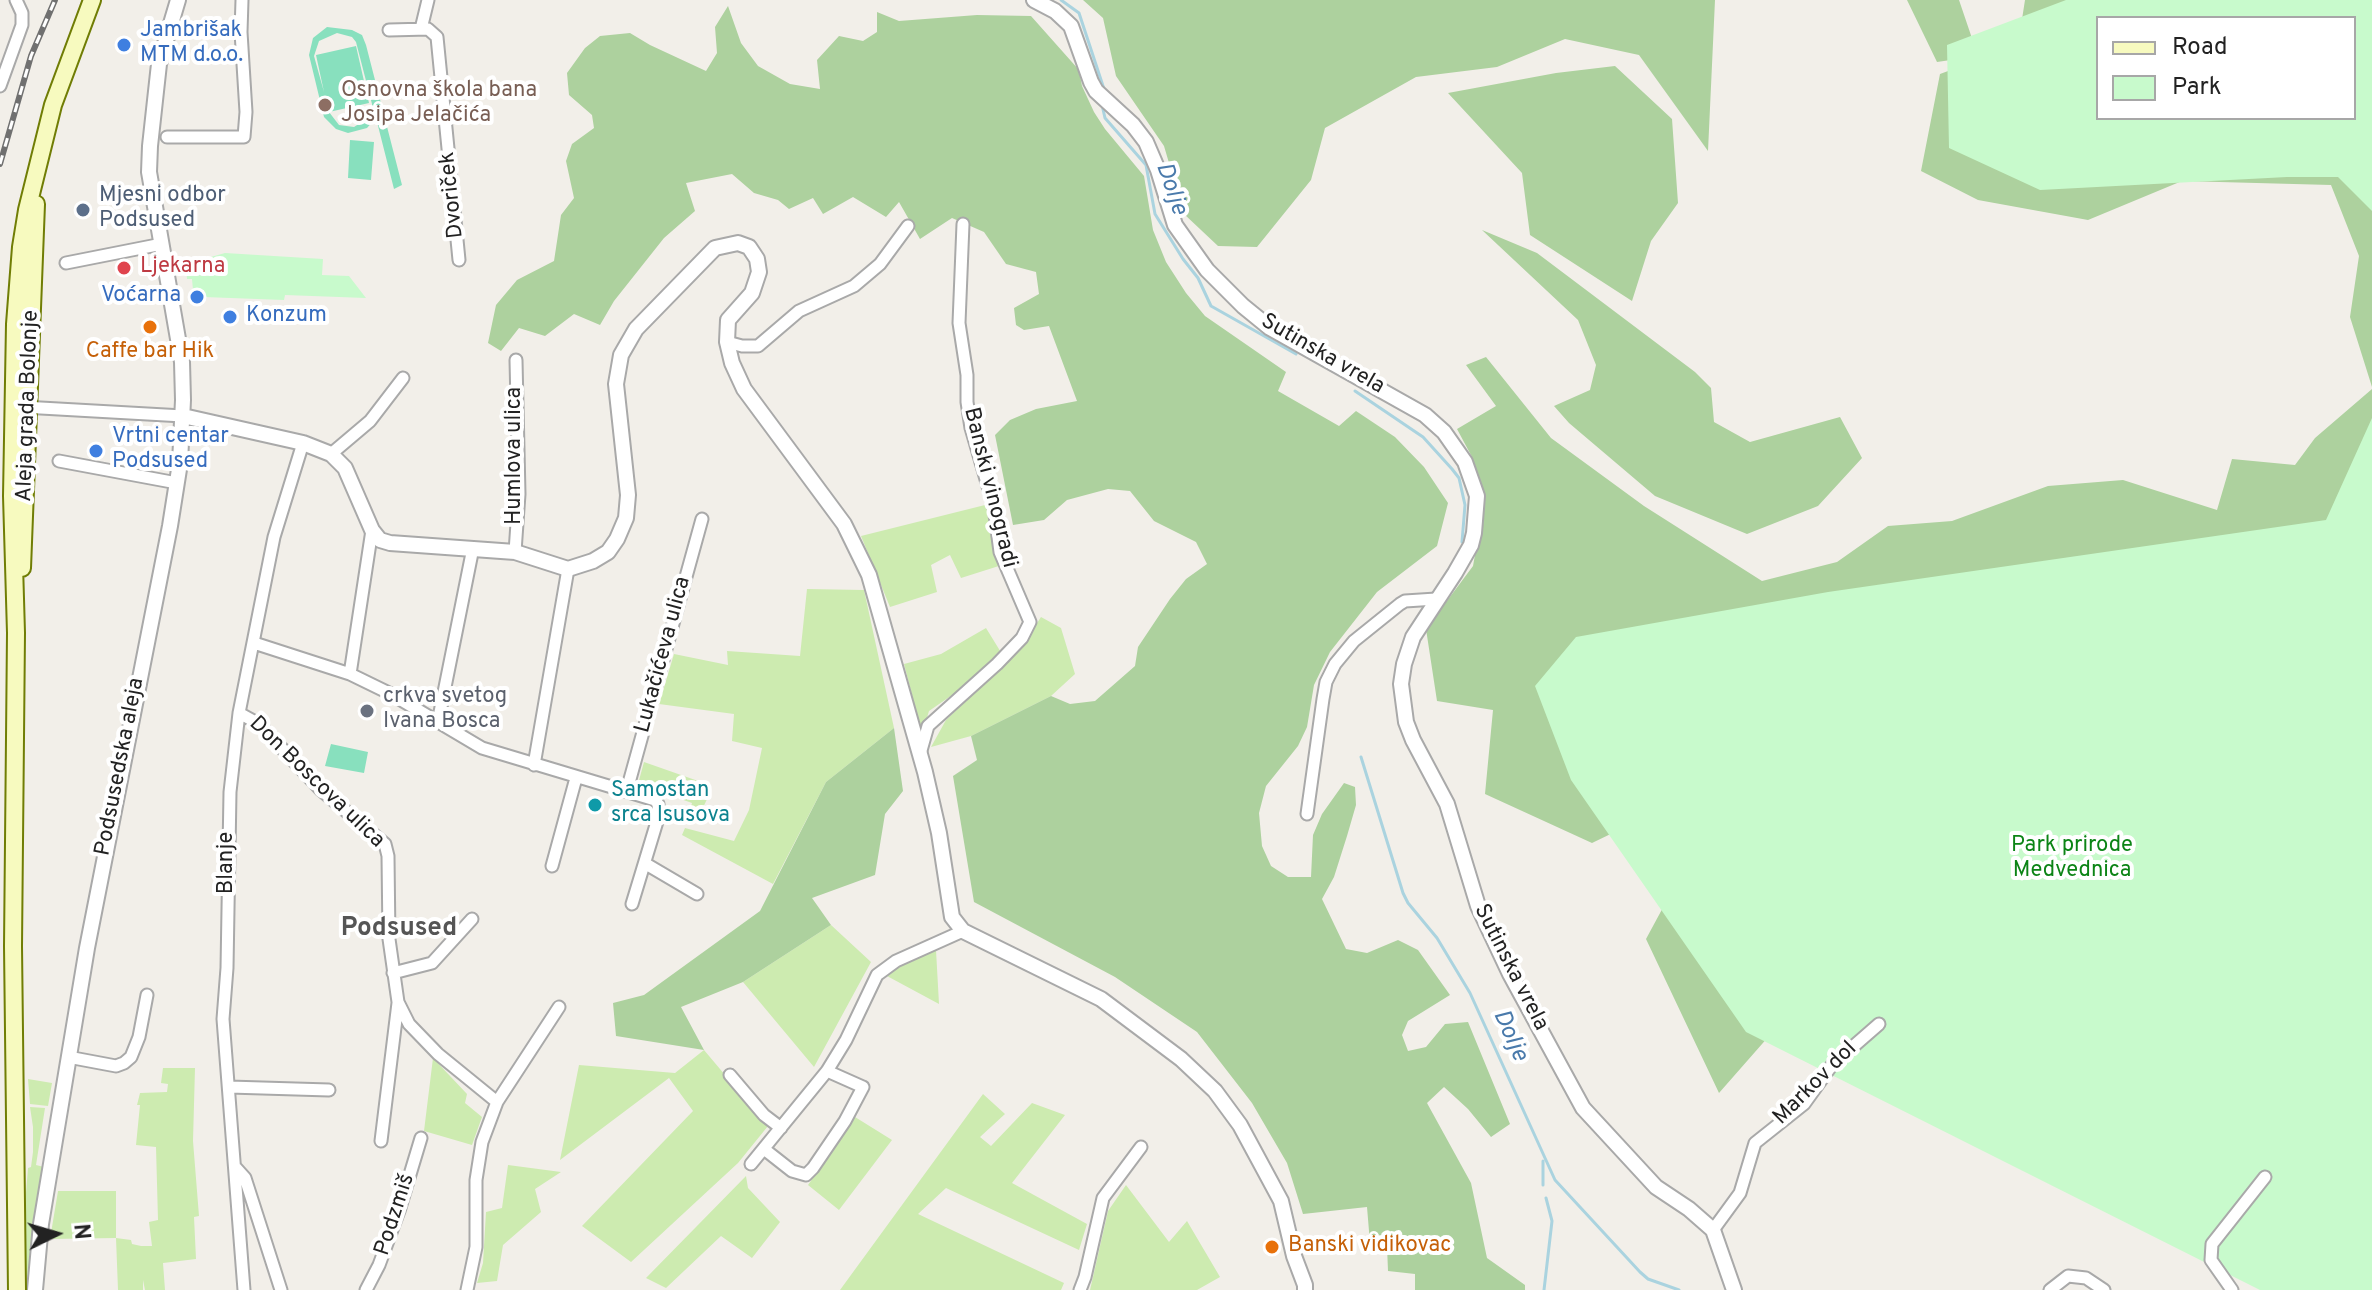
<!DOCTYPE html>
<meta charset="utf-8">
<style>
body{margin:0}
#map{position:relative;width:2372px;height:1290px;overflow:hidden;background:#f2efe9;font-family:Overpass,sans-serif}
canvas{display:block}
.legend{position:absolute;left:2096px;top:16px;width:260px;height:104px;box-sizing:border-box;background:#fff;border:2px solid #a7a7a7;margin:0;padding:10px 14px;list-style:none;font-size:24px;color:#222}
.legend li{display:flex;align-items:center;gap:16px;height:40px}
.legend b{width:40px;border:2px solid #a7a7a7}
.north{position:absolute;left:16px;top:1194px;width:80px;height:80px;-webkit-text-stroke:6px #fff;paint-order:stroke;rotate:85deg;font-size:22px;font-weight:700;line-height:32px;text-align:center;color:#222}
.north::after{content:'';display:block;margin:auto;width:28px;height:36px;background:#222;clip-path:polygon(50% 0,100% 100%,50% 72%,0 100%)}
</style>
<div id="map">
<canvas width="2372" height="1290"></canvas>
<ul class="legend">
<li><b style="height:10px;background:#f7fabf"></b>Road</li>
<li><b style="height:22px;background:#c8facc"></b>Park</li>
</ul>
<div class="north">N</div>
</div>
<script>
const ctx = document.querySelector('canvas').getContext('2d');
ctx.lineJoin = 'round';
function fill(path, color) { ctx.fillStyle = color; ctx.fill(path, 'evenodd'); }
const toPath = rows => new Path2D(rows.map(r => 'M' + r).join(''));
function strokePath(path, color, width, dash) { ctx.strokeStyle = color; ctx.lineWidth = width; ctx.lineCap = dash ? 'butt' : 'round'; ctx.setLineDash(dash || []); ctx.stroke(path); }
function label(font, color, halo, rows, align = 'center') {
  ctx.font = font + ' Overpass,sans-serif'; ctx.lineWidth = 8; ctx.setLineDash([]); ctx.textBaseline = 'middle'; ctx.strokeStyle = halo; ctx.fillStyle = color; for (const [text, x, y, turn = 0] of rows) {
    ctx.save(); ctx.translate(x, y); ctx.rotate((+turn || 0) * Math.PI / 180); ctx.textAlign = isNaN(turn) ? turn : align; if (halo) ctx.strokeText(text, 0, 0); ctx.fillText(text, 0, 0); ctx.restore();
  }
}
fill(toPath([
 [989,504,1002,565,961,578,950,555,931,565,937,592,890,607,861,536],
 [807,589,864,590,894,728,826,782,773,884,682,835,685,828,734,841,749,810,762,748,732,741,734,714,659,704,674,654,728,665,727,651,800,656],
 [1041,617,1061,628,1075,674,1051,696,971,736,931,747,946,720,1019,650],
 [986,628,1002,654,971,682,929,711,922,734,904,664,941,654],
 [644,762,701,782,700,795,708,797,700,814,690,810,692,803,638,784],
 [831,925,871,962,814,1067,743,982],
 [936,950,939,1004,887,976,902,965],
 [704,1050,768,1126,738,1163,631,1262,582,1226,693,1111,669,1078,560,1160,579,1065,675,1073],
 [433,1058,467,1094,465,1103,482,1117,472,1145,424,1131],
 [163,1068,195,1068,193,1141,199,1216,194,1217,196,1259,163,1263,165,1290,145,1290,143,1280,143,1290,118,1290,116,1238,50,1239,58,1191,116,1191,116,1238,131,1240,132,1244,141,1246,152,1246,149,1222,158,1220,156,1147,136,1145,140,1105,137,1105,140,1093,167,1092,168,1084,161,1083],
 [28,1079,52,1083,48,1106,30,1104],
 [983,1094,1005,1114,980,1137,991,1146,1032,1103,1065,1115,1012,1183,1087,1224,1079,1250,946,1188,918,1214,1064,1283,1061,1290,840,1290],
 [30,1107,45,1108,36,1165,44,1167,30,1290,26,1290,26,1193,28,1168,31,1167,33,1152,33,1127],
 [855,1117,892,1140,839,1210,808,1185],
 [508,1165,561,1172,535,1189,541,1212,503,1245,497,1281,477,1283,483,1263,486,1212,502,1208],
 [746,1176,748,1188,780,1222,752,1258,721,1236,666,1288,646,1278],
 [1126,1185,1169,1242,1187,1221,1220,1277,1197,1290,1090,1290,1108,1211]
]), '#cdebb0');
fill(toPath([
 [1083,0,1715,0,1708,151,1639,55,1565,39,1497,67,1416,77,1325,128,1311,180,1257,247,1218,246,1184,214,1164,146,1116,76,1103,18],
 [1907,0,1959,0,1978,56,1937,62],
 [2025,0,2372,0,2372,387,2350,317,2359,256,2331,185,2182,181,2088,220,1978,200,1921,171,1940,74,2018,45],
 [2098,18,2354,18,2354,118,2098,118],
 [728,6,741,43,758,66,790,84,820,89,817,60,839,36,863,41,877,32,877,12,899,21,977,15,1031,16,1079,70,1082,86,1094,112,1105,129,1144,176,1153,230,1166,262,1186,293,1205,316,1286,372,1278,391,1339,426,1356,411,1395,437,1424,467,1448,503,1437,546,1377,592,1330,652,1314,685,1307,727,1298,746,1266,786,1259,813,1262,846,1271,866,1288,877,1311,877,1313,835,1322,814,1344,783,1355,787,1356,805,1347,836,1334,877,1322,899,1346,949,1367,953,1398,940,1418,950,1450,995,1408,1021,1402,1035,1408,1051,1426,1047,1445,1024,1468,1022,1510,1124,1491,1137,1468,1109,1444,1087,1427,1103,1471,1183,1487,1258,1525,1285,1525,1290,1415,1290,1415,1274,1388,1271,1387,1246,1370,1243,1367,1207,1303,1214,1287,1163,1252,1103,1197,1032,1115,977,974,902,953,776,977,760,971,736,1051,696,1070,704,1095,701,1135,666,1138,647,1170,599,1186,579,1207,564,1196,542,1154,521,1130,491,1108,489,1067,500,1044,520,1013,525,995,435,1010,420,1036,409,1077,401,1049,326,1024,330,1016,325,1014,308,1039,294,1036,272,1006,264,984,232,952,218,920,239,899,202,886,217,853,197,823,214,813,198,789,209,778,200,754,193,732,174,686,183,695,211,664,238,614,301,600,325,574,314,545,336,519,328,501,351,488,343,496,305,517,280,554,261,561,215,574,198,566,161,572,144,594,128,592,115,569,95,567,73,585,48,600,36,630,33,650,45,706,71,717,53,715,27],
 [1615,66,1672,119,1678,203,1651,241,1632,301,1530,235,1522,173,1448,93,1556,73],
 [1482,230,1537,253,1695,372,1711,388,1714,422,1750,442,1840,417,1862,458,1818,506,1747,534,1655,496,1569,423,1554,406,1590,390,1596,365,1578,320],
 [1486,357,1551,438,1644,506,1762,581,1837,562,1888,526,1952,521,2048,486,2123,480,2217,510,2232,459,2295,465,2315,438,2372,389,2372,1290,1870,921,1719,1093,1646,939,1673,889,1714,784,1592,843,1485,794,1493,710,1437,701,1426,629,1473,566,1482,516,1472,457,1457,429,1496,406,1466,365],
 [894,728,903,791,885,814,875,875,812,898,831,925,743,982,681,1007,704,1050,616,1036,613,1003,644,995,760,911,826,782]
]), '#add19e');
fill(toPath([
 [2066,0,2372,0,2372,211,2338,177,2287,177,2040,190,1949,148,1947,45],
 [2098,18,2354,18,2354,118,2098,118],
 [225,253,323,259,322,275,349,276,366,298,285,295,284,300,204,297,204,290,193,290,192,279,187,279,186,264],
 [2372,418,2372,1290,2260,1290,1746,1032,1571,780,1535,686,1576,637,1828,592,2326,520]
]), '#c8facc');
fill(toPath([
 [327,27,352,30,362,35,366,45,402,185,394,189,376,118,367,128,348,133,336,129,324,117,309,55,313,38],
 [337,33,352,37,356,42,372,104,372,112,368,118,354,127,339,125,329,112,369,103,356,46,316,55,324,92,314,56,319,41],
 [350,140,374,142,371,180,348,178],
 [331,744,368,752,364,773,325,766]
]), '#88e0be');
strokePath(toPath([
 [1061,0,1079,13,1104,89],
 [1102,105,1105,118,1146,165,1155,214,1183,259,1198,278,1211,306,1296,354],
 [1355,391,1423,437,1452,469,1459,478,1465,505,1462,542],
 [1361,757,1403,893,1408,903,1437,938,1470,993,1555,1180,1640,1272,1648,1279,1679,1290],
 [1543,1161,1543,1185],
 [1544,1290,1552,1221,1546,1198]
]), '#aad3df', 3);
const minor = toPath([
 [421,29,428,0],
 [389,30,428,29,437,37,459,260],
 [0,86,22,25,22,13,16,0],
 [167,137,244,137,246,112,241,32,242,0],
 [66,263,162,244],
 [727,342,742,346,758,346,799,311,854,286,880,264,908,226],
 [23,407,183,416],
 [331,454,370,421,403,378],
 [59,461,177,483],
 [515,552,519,494,516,360],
 [254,643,350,674,391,694,482,748,655,800,658,804,659,815,632,904],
 [350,674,372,530],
 [239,713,259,724,321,790,385,844,388,856,389,939,398,1002,409,1024,438,1054,497,1102],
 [438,722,473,548],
 [920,754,928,726,997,664,1022,638,1030,622,1000,552,994,507,971,428,967,402,967,375,959,323,963,224],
 [534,765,568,569],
 [627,790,702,519],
 [1307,814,1323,699,1326,682,1335,664,1354,641,1400,604,1405,601,1436,599],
 [646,864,697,894],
 [552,866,576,778],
 [393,973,432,963,472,919],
 [68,1057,116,1066,124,1063,131,1057,139,1037,147,995],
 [730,1075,764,1115,781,1128],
 [229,1087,329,1090],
 [381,1141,398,1003],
 [764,1149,792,1171,806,1175,813,1168,845,1121,863,1087,827,1071],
 [751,1164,827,1071,846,1040,877,975,896,961,963,931],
 [236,1168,245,1178,281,1290],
 [1713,1230,1740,1193,1755,1143,1804,1104,1832,1065,1879,1024],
 [244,1290,223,1019,227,968,230,792,239,713,274,537,303,443],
 [366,1290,379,1265,399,1211,421,1138],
 [467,1290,476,1247,476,1180,482,1142,497,1102,559,1007],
 [1080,1290,1085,1277,1103,1198,1141,1147],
 [2050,1290,2068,1276,2086,1278,2104,1290],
 [2232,1290,2211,1260,2212,1244,2265,1177]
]);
const tertiary = toPath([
 [1034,0,1055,11,1071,26,1091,82,1096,91,1133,125,1146,142,1158,170,1175,225,1207,270,1243,306,1270,328,1425,415,1444,432,1465,462,1477,496,1474,533,1471,545,1455,573,1413,637,1404,664,1401,684,1406,722,1413,740,1447,804,1478,906,1510,974,1583,1108,1656,1187,1689,1209,1713,1230,1734,1290],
 [183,416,303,443,331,454,345,468,372,530,380,540,390,543,515,552,568,569,593,561,608,552,617,539,626,518,628,495,616,384,621,355,636,329,715,248,738,243,749,247,757,259,759,272,752,293,728,320,727,342,732,363,744,389,844,524,869,575,925,772,939,833,952,917,963,931,1101,999,1181,1059,1215,1091,1240,1125,1281,1201,1294,1256,1305,1285,1305,1290],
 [35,1290,41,1224,87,948,170,526,180,463,183,400,182,362,149,172,150,146,159,64,178,0]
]);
const secondary = toPath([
 [22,568,36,204],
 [17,1290,13,946,16,633,12,496,15,324,21,247,27,210,53,105,92,0]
]);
strokePath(minor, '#a9a9a9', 15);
strokePath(tertiary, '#a9a9a9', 18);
strokePath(secondary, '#707d05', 20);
strokePath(minor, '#fff', 11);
strokePath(tertiary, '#fff', 14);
strokePath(secondary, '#f7fabf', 16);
const rail = toPath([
 [0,164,31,56,55,0]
]);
strokePath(rail, '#707070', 6);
strokePath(rail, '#fff', 3, [9]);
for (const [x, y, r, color] of [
 [124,45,8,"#3f7fe0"],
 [325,105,8,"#8d6e63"],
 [83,210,8,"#5c6f8a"],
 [124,268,8,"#e0444e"],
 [197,297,8,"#3f7fe0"],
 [230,317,8,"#3f7fe0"],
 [150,327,8,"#e8710a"],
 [96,451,8,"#3f7fe0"],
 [367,711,8,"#6b7280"],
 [595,805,8,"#0f9aa8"],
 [1272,1247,8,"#e8710a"]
]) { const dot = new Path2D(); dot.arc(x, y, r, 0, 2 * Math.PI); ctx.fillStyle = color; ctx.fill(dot); strokePath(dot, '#fff', 3); }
label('22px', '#366cbe', '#fff', [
 ["Jambrišak",140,32],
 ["MTM d.o.o.",140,57],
 ["Voćarna",181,297,"right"],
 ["Konzum",246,317],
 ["Vrtni centar",112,438],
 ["Podsused",112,463]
], 'left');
label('22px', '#785e54', '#fff', [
 ["Osnovna škola bana",341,92],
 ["Josipa Jelačića",341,117]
], 'left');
label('22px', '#222', '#fff', [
 ["Dvoriček",453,195,-96],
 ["Sutinska vrela",1322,355,30],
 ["Aleja grada Bolonje",29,406,-88],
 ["Humlova ulica",516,456,-90],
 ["Banski vinogradi",989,488,76],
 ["Lukačićeva ulica",664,655,-75],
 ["Podsusedska aleja",121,767,-79],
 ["Don Boscova ulica",316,783,44],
 ["Blanje",228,863,-90],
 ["Sutinska vrela",1510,968,63],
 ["Markov dol",1816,1084,-45],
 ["Podzmiš",396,1215,-72]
]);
label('22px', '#4e5e75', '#fff', [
 ["Mjesni odbor",99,197],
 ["Podsused",99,222]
], 'left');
label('22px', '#be3a42', '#fff', [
 ["Ljekarna",140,268]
], 'left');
label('22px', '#c56008', '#fff', [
 ["Caffe bar Hik",150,353],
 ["Banski vidikovac",1288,1247,"left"]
]);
label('22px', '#5b616d', '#fff', [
 ["crkva svetog",383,698],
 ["Ivana Bosca",383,723]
], 'left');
label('22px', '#0d838f', '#fff', [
 ["Samostan",611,792],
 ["srca Isusova",611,817]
], 'left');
label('22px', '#0c8416', '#fff', [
 ["Park prirode",2072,847],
 ["Medvednica",2072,872]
]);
label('italic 24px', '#4a7aab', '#fff', [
 ["Dolje",1170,189,71],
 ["Dolje",1509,1036,66]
]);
label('bold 26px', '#555', '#fff', [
 ["Podsused",399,930]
]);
</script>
